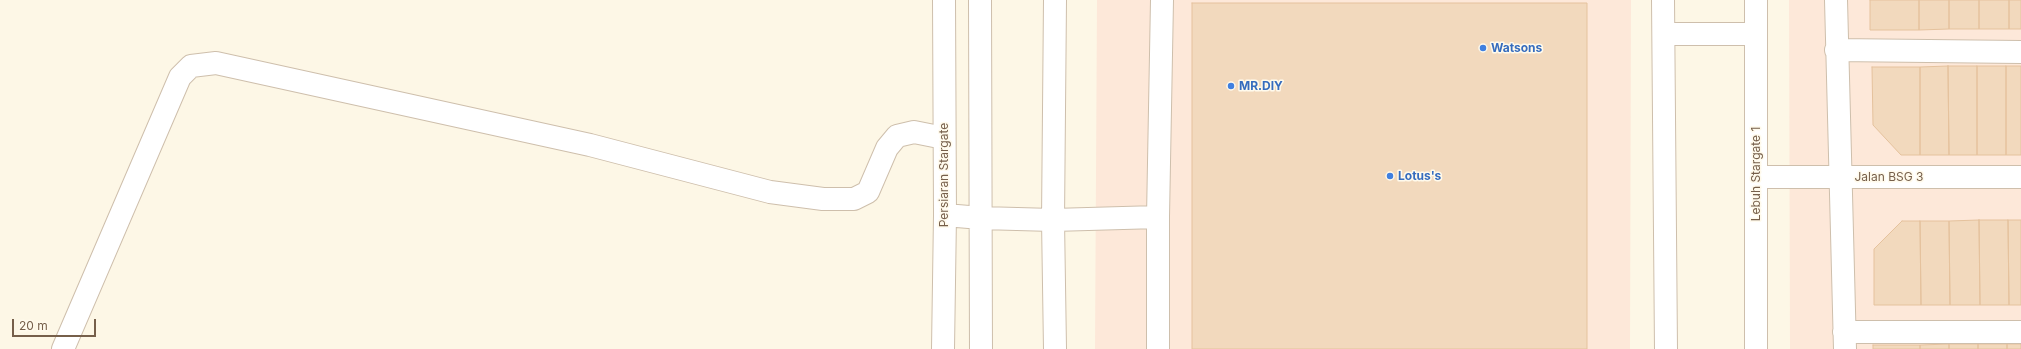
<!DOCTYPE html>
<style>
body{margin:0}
#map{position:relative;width:2021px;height:349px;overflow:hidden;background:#fdf7e6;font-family:Inter,sans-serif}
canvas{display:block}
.scale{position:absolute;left:12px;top:319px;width:84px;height:18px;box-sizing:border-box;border:2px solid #765f4a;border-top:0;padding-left:5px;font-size:12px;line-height:14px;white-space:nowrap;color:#765f4a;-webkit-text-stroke:3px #fffaec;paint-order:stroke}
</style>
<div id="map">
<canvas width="2021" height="349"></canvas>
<div class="scale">20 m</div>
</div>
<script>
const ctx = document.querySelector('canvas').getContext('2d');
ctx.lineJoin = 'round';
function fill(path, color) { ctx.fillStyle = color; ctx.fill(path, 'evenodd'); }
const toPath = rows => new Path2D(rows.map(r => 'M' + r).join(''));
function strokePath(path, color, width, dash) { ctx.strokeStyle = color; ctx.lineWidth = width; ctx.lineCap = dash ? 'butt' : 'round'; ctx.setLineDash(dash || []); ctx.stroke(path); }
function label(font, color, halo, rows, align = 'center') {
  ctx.font = font + ' Inter,sans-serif'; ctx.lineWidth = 3; ctx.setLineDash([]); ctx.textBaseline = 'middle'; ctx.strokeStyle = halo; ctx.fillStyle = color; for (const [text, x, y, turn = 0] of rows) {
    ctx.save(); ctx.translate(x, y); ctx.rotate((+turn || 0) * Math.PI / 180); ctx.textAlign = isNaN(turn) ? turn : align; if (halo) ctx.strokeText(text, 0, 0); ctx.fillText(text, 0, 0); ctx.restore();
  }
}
fill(toPath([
 [1097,0,1631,0,1630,349,1095,349],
 [1789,0,2021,0,2021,349,1790,349]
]), '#fde8d9');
const building = toPath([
 [1870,0,1919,0,1919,30,1870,30,1870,0],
 [1919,0,1949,0,1949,29,1919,30,1919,0],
 [1949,0,1979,0,1979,29,1949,29,1949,0],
 [1979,0,2009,0,2009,29,1979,29,1979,0],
 [2009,0,2021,0,2021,29,2009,29,2009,0],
 [1192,3,1587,3,1587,349,1192,349,1192,3],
 [1948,66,1949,155,1920,155,1920,67,1948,66],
 [1948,66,1977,66,1977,155,1949,155,1948,66],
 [1977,66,2006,66,2006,155,1977,155,1977,66],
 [2006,66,2021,66,2021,155,2006,155,2006,66],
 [1872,67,1920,67,1920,155,1901,155,1873,125,1872,67],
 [1979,220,1980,305,1950,305,1949,221,1979,220],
 [1979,220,2008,220,2009,305,1980,305,1979,220],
 [2008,220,2021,220,2021,305,2009,305,2008,220],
 [1902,221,1920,221,1921,305,1874,305,1874,249,1902,221],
 [1920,221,1949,221,1950,305,1921,305,1920,221],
 [1949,344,1949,349,1920,349,1920,345,1949,344],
 [1949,344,1978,344,1978,349,1949,349,1949,344],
 [1978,344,2007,344,2007,349,1978,349,1978,344],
 [2007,344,2021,344,2021,349,2007,349,2007,344],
 [1873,345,1920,345,1920,349,1873,349,1873,345]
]);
fill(building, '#f2d9bd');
strokePath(building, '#e5c29d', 1);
const minor = toPath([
 [980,0,981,349],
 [1055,0,1053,220,1055,349],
 [1663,0,1666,349],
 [1756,0,1756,349],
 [1836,0,1845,349],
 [1664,34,1755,34],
 [1836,50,2021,52],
 [1756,177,2021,177],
 [945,215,981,218,1053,220,1158,217],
 [1844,332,2021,332],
 [63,349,180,77,191,66,216,63,590,145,770,192,823,199,854,199,868,192,887,148,897,136,914,132,944,138],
 [943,349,945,215,944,0],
 [1158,349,1158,217,1162,0]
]);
strokePath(minor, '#cebfac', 24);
strokePath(minor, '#fff', 22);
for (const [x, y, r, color] of [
 [1483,48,4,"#3f7fe0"],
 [1231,86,4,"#3f7fe0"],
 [1390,176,4,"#3f7fe0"]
]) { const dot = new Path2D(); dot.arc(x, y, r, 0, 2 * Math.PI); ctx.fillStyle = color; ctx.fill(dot); strokePath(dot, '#fffaec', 1.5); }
label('bold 12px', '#366cbe', '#fffaec', [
 ["Watsons",1491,48],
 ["MR.DIY",1239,86],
 ["Lotus's",1398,176]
], 'left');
label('12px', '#765f4a', '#fffaec', [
 ["Lebuh Stargate 1",1756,174,-90],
 ["Persiaran Stargate",944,175,-90],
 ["Jalan BSG 3",1889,177]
]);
</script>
